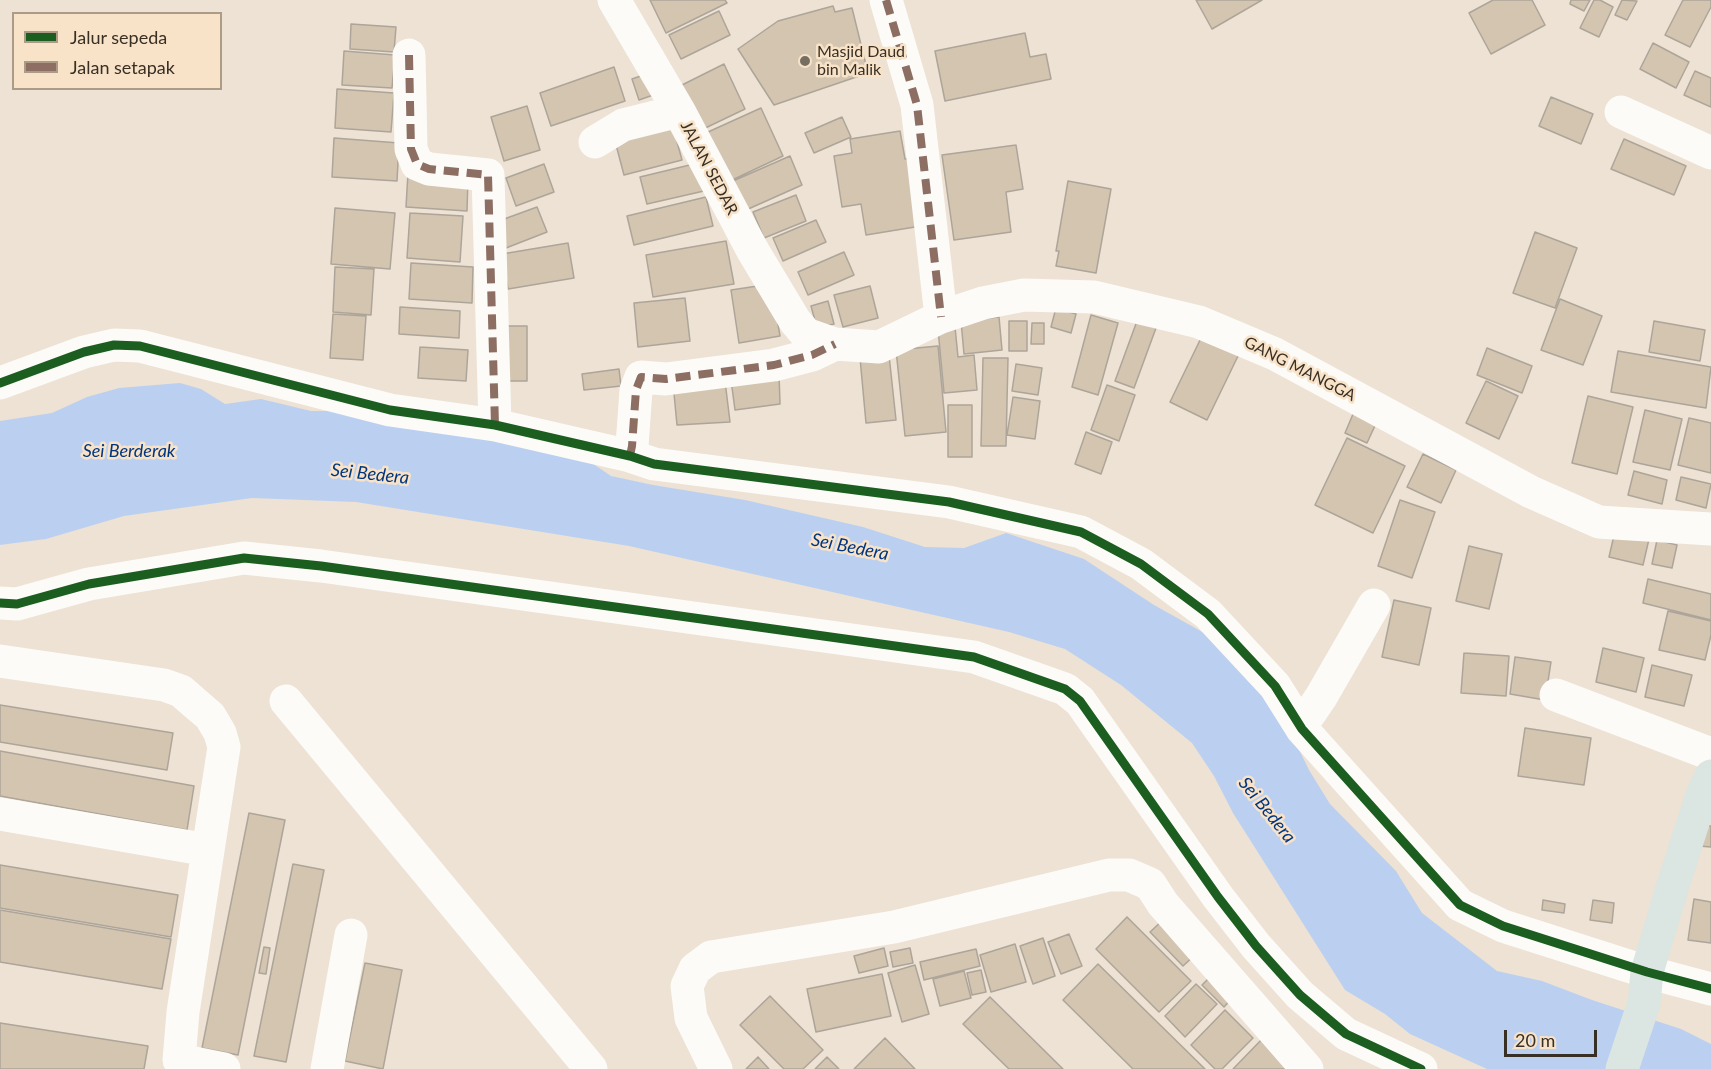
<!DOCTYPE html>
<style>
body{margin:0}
#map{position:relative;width:1711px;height:1069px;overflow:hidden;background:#ede2d3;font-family:Lato,sans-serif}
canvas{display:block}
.legend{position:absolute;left:12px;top:12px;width:210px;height:78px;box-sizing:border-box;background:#f8e3c8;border:2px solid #ab9b87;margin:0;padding:8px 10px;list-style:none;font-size:18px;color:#382f25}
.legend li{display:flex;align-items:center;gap:12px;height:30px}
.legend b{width:30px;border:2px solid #ab9b87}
.scale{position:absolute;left:1504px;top:1030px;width:93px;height:27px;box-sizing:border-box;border:3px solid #382f25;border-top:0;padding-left:8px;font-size:18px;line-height:21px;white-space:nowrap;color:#382f25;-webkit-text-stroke:4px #f8e3c8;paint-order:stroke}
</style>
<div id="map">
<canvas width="1711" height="1069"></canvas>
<ul class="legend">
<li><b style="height:8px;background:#1b5e20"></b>Jalur sepeda</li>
<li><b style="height:8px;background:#8d6e63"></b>Jalan setapak</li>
</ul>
<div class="scale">20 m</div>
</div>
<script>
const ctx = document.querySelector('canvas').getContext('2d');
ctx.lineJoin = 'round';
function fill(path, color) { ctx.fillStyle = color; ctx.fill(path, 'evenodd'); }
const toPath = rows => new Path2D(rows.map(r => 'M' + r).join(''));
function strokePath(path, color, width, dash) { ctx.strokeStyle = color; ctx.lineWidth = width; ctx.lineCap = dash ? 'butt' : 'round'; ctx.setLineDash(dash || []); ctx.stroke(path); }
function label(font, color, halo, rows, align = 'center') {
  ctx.font = font + ' Lato,sans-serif'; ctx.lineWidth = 5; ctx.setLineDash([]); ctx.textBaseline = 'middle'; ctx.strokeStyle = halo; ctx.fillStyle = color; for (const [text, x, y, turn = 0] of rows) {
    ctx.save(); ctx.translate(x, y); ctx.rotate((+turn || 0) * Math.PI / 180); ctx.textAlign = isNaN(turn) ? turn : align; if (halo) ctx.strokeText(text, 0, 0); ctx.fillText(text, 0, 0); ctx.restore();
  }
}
fill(toPath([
 [180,383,201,389,225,404,261,399,311,411,349,411,570,448,611,476,653,485,745,500,863,527,925,547,964,548,1006,533,1084,559,1154,605,1240,653,1266,682,1309,770,1330,804,1396,871,1422,913,1497,971,1542,981,1592,1000,1681,1029,1711,1044,1711,1069,1487,1069,1410,1034,1385,1014,1345,990,1233,813,1214,776,1192,743,1121,685,1065,649,1009,632,629,546,356,502,252,498,124,516,46,539,0,545,0,421,52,413,87,397,119,388]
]), '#bbd0f1');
const building = toPath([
 [650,0,725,0,727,3,666,33,650,0],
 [1196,0,1262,0,1212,29,1196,0],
 [1493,0,1532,0,1545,25,1491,54,1469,13,1493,0],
 [1571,0,1590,0,1584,11,1570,4,1571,0],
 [1594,0,1600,0,1613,7,1599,37,1580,28,1594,0],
 [1622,0,1637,1,1627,20,1615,15,1622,0],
 [1683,0,1711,0,1711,7,1690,47,1665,35,1683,0],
 [833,6,835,12,852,8,868,73,774,105,738,49,778,21,833,6],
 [719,11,730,35,681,59,669,35,719,11],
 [351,24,396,27,394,52,350,49,351,24],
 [1025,33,1030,57,1046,54,1051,79,945,101,935,51,1025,33],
 [1653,43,1689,62,1676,88,1640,69,1653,43],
 [344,51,395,55,392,88,342,85,344,51],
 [724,64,745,109,697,132,676,88,724,64],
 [614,67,625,101,551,126,540,93,614,67],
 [1695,71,1711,78,1711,107,1684,95,1695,71],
 [652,72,659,93,639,100,632,79,652,72],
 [337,89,394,93,391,132,335,128,337,89],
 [1551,97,1593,114,1581,144,1539,126,1551,97],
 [527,106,540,150,504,161,491,117,527,106],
 [761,108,783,156,730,181,708,132,761,108],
 [842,117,851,137,814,153,805,133,842,117],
 [673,127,682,160,624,175,615,141,673,127],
 [900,131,905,159,910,159,921,226,866,235,861,204,842,207,834,156,852,153,850,139,900,131],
 [334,138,399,143,397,181,332,177,334,138],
 [1624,139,1686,166,1674,195,1611,169,1624,139],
 [1016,145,1023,189,1006,192,1011,232,954,240,942,155,1016,145],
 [790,156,802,185,746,210,733,181,790,156],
 [698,163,704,191,647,204,640,177,698,163],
 [544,164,554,192,516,206,506,178,544,164],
 [408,173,468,177,467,211,406,207,408,173],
 [1068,181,1111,189,1096,273,1056,266,1059,251,1056,251,1068,181],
 [796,195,806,221,764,238,753,212,796,195],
 [706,197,713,226,634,245,627,216,706,197],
 [537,207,547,232,506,248,496,222,537,207],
 [335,208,395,213,390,269,331,264,335,208],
 [410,213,463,216,460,262,407,258,410,213],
 [816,220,826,242,783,261,773,238,816,220],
 [1535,232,1577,248,1555,308,1513,293,1535,232],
 [726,241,734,284,653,297,646,255,726,241],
 [568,243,574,278,508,289,502,254,568,243],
 [844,252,854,275,808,295,798,272,844,252],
 [411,263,473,267,472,303,409,299,411,263],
 [335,267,374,269,371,315,333,312,335,267],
 [771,284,780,336,739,343,731,290,771,284],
 [870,286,878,318,843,327,834,295,870,286],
 [685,298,690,341,638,347,634,303,685,298],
 [1560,299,1602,316,1583,365,1541,350,1560,299],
 [828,301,834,324,817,328,811,306,828,301],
 [400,307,460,311,459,338,399,334,400,307],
 [1056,308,1076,314,1071,333,1051,327,1056,308],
 [333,314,366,316,363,360,330,358,333,314],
 [1091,315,1118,323,1098,395,1072,387,1091,315],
 [999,317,1002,350,964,354,961,321,999,317],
 [1009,321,1027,321,1027,351,1009,351,1009,321],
 [1137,321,1156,328,1134,388,1115,381,1137,321],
 [1654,321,1705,330,1700,361,1649,352,1654,321],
 [1032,323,1044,323,1044,344,1031,344,1032,323],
 [497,326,527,326,527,381,497,381,497,326],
 [955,327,958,357,974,355,977,390,944,393,938,329,955,327],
 [1202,336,1239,354,1207,420,1170,402,1202,336],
 [938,346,946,432,905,436,896,350,938,346],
 [420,347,468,350,466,381,418,378,420,347],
 [1487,348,1532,366,1522,393,1477,375,1487,348],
 [1618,351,1711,367,1706,408,1611,392,1618,351],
 [889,355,896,420,866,423,860,358,889,355],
 [983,358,1008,358,1006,446,981,446,983,358],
 [1016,364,1042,368,1038,395,1012,391,1016,364],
 [619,369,621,386,584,390,582,374,619,369],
 [779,374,780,404,735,410,731,380,779,374],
 [725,381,730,422,677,425,673,383,725,381],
 [1486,381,1518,396,1499,439,1466,423,1486,381],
 [1107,385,1135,395,1119,441,1091,430,1107,385],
 [1588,396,1633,407,1617,474,1572,463,1588,396],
 [1013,397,1040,401,1035,439,1007,435,1013,397],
 [948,405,972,405,972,457,948,457,948,405],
 [1356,407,1379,417,1367,443,1345,433,1356,407],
 [1645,410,1682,419,1670,470,1633,462,1645,410],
 [1689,418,1711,423,1711,473,1678,465,1689,418],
 [1086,432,1112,442,1101,474,1075,464,1086,432],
 [1347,438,1405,466,1373,533,1315,505,1347,438],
 [1423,454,1456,470,1441,503,1407,487,1423,454],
 [1634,471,1667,480,1662,504,1628,495,1634,471],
 [1681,477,1711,484,1706,508,1676,500,1681,477],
 [1400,500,1435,512,1412,578,1378,566,1400,500],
 [1615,531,1649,539,1643,565,1609,557,1615,531],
 [1657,540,1677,545,1672,568,1652,564,1657,540],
 [1469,546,1502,554,1489,609,1456,601,1469,546],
 [1648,579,1711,594,1711,620,1643,603,1648,579],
 [1394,600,1431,608,1419,665,1382,657,1394,600],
 [1668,611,1711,621,1711,635,1705,660,1659,650,1668,611],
 [1603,648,1644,658,1636,692,1596,682,1603,648],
 [1464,653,1509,656,1506,696,1461,693,1464,653],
 [1515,657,1551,662,1545,700,1510,694,1515,657],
 [1652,665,1692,675,1684,706,1645,697,1652,665],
 [0,705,173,733,167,770,0,742,0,705],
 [1525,728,1591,738,1584,785,1518,776,1525,728],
 [0,751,194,786,187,830,0,796,0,751],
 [249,813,285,820,238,1055,202,1048,249,813],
 [1702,825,1711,826,1711,847,1699,846,1702,825],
 [293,864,324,870,286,1062,254,1056,293,864],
 [0,865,178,895,171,937,0,908,0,865],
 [1694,899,1711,902,1711,943,1688,940,1694,899],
 [1543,900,1565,904,1564,913,1542,910,1543,900],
 [1593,900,1614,903,1612,923,1590,920,1593,900],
 [0,910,171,939,162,989,0,962,0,910],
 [1127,917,1191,981,1159,1012,1096,949,1127,917],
 [1164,919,1197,953,1183,966,1150,932,1164,919],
 [1069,934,1082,966,1061,974,1048,942,1069,934],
 [1043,938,1055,976,1033,984,1020,946,1043,938],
 [1015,944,1026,982,991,992,980,955,1015,944],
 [264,947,270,948,266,974,259,973,264,947],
 [884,948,888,966,859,973,854,956,884,948],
 [910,948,913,963,893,967,890,952,910,948],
 [976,949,980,966,924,980,920,962,976,949],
 [365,963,402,970,383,1069,345,1061,365,963],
 [1098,964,1205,1069,1133,1069,1063,1000,1098,964],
 [915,965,929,1014,902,1022,888,973,915,965],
 [981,970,986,992,972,995,967,973,981,970],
 [964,971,971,998,940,1006,933,979,964,971],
 [1215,972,1236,994,1224,1007,1202,985,1215,972],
 [882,974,891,1016,816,1032,807,989,882,974],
 [1196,984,1217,1004,1185,1037,1165,1016,1196,984],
 [770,996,823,1050,803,1069,784,1069,740,1025,770,996],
 [990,997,1063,1069,1009,1069,963,1024,990,997],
 [1225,1010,1253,1038,1222,1069,1215,1069,1191,1045,1225,1010],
 [0,1023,148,1046,144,1069,0,1069,0,1023],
 [1265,1036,1294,1069,1233,1069,1265,1036],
 [885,1038,915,1069,854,1069,885,1038],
 [758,1057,769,1069,746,1069,758,1057],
 [827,1057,839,1069,815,1069,827,1057]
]);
fill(building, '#d4c5b1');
strokePath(building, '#ada599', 1.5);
strokePath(toPath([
 [614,0,679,111,753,251,795,321,806,334,835,344,879,347,941,317,983,303,1024,295,1094,297,1199,322,1275,354,1531,492,1599,522,1711,529],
 [886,0,917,105,941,317],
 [409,55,411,149,417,164,429,169,488,175,495,425],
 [1621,112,1711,153],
 [595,142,623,125,679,111],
 [0,383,84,352,114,345,140,346,390,410,495,425,630,456,654,464,949,502,1081,532,1141,564,1208,614,1275,686,1302,729,1460,905,1503,926,1647,972,1711,989],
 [630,456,632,446,636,390,641,377,666,379,774,365,812,355,835,344],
 [0,603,17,604,89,584,244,558,321,566,974,657,1065,689,1080,701,1218,897,1256,946,1300,995,1346,1034,1421,1069],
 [0,661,164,685,181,691,197,705,210,716,220,733,224,747,183,1012,179,1060,224,1069],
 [1556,695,1711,754],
 [286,701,591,1069],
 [1302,729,1306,719,1321,697,1374,605],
 [0,814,208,850],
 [327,1069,351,935],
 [716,1069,691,1018,687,986,695,969,711,957,894,927,1109,875,1129,875,1150,884,1163,904,1307,1069]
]), '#fcfbf8', 33);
strokePath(toPath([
 [1622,1069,1644,1003,1647,972,1673,885,1702,795,1711,776]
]), '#dbe5e1', 33);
strokePath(toPath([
 [886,0,917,105,941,317],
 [409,55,411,149,417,164,429,169,488,175,495,425],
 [630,456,632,446,636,390,641,377,666,379,774,365,812,355,835,344]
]), '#8d6e63', 8, [15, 8]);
strokePath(toPath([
 [0,383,84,352,114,345,140,346,390,410,495,425,630,456,654,464,949,502,1081,532,1141,564,1208,614,1275,686,1302,729,1460,905,1503,926,1647,972,1711,989],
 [0,603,17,604,89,584,244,558,321,566,974,657,1065,689,1080,701,1218,897,1256,946,1300,995,1346,1034,1421,1069]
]), '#1b5e20', 9);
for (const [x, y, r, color] of [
 [805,61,6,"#776e62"]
]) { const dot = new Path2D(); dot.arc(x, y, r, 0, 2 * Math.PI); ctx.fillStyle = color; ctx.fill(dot); strokePath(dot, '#f8e3c8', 2); }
label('16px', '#382f25', '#f8e3c8', [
 ["Masjid Daud",817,52],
 ["bin Malik",817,70]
], 'left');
label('16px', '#382f25', '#f8e3c8', [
 ["JALAN SEDAR",709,168,62],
 ["GANG MANGGA",1300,369,27]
]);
label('italic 18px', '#003680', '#f8e3c8', [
 ["Sei Berderak",129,451],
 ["Sei Bedera",370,474,6],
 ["Sei Bedera",850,547,11],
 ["Sei Bedera",1267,810,51]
]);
</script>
